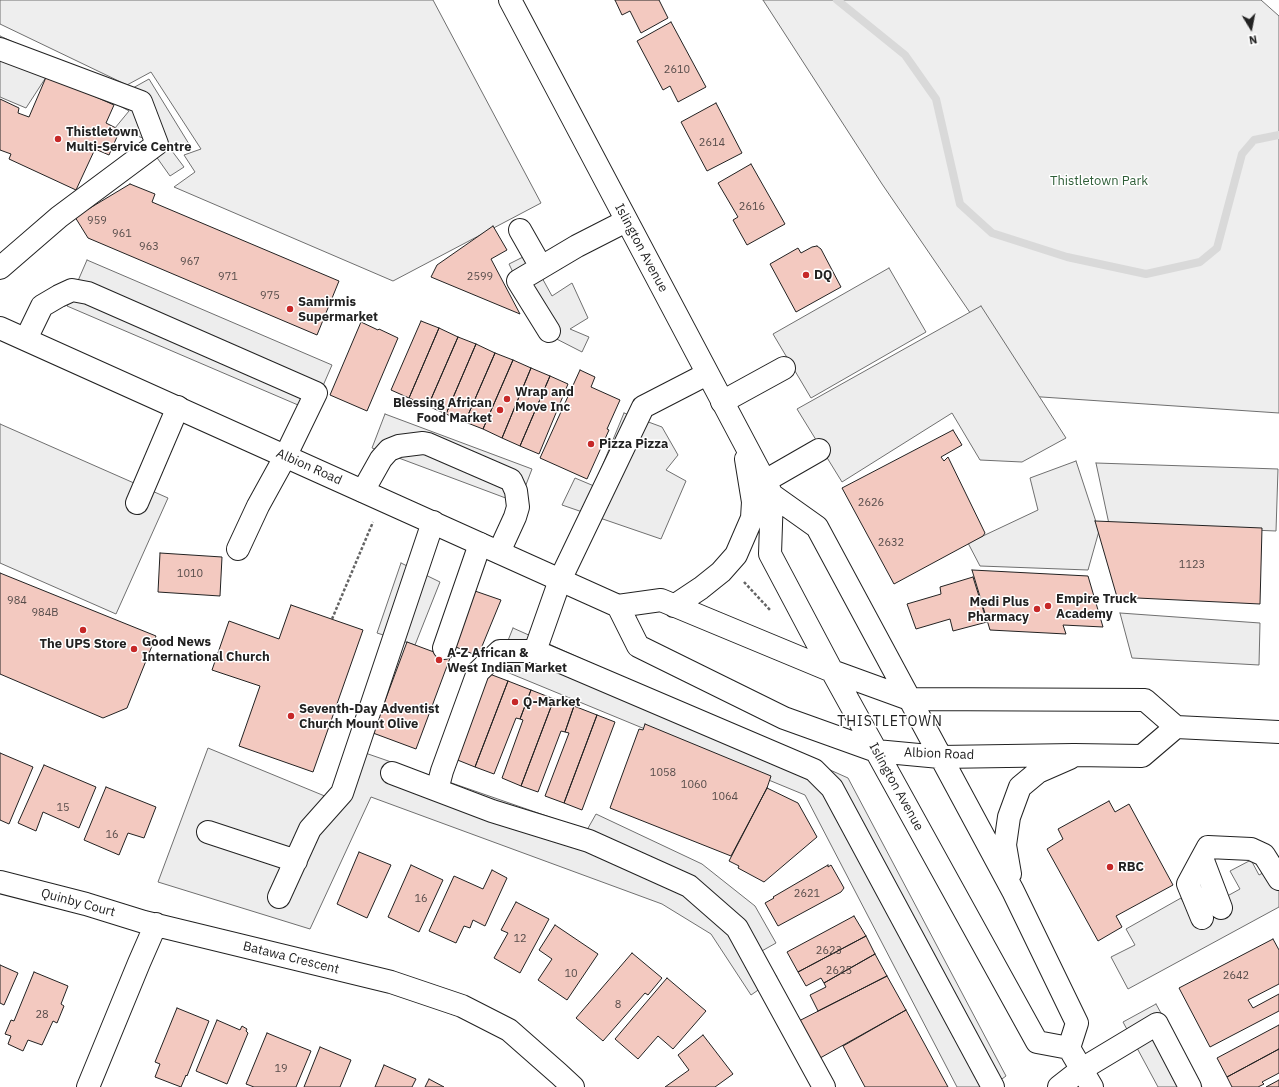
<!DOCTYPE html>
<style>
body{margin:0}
#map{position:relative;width:1279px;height:1087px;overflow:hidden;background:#fff;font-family:"IBM Plex Sans",sans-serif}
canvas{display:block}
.north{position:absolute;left:1231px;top:8px;width:40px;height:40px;-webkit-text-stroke:3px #fff;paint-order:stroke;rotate:170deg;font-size:11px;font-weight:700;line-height:16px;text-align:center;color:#222}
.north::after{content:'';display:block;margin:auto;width:14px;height:18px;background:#222;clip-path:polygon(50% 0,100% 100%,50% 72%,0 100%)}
</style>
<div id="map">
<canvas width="1279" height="1087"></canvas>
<div class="north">N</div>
</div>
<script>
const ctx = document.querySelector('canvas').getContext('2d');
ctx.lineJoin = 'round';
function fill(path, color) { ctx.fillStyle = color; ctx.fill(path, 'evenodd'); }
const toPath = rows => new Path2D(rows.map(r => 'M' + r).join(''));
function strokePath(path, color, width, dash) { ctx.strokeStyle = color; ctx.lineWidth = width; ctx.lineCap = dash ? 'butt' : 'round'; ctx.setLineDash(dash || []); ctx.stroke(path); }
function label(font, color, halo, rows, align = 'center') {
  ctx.font = font + ' "IBM Plex Sans",sans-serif'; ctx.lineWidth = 3; ctx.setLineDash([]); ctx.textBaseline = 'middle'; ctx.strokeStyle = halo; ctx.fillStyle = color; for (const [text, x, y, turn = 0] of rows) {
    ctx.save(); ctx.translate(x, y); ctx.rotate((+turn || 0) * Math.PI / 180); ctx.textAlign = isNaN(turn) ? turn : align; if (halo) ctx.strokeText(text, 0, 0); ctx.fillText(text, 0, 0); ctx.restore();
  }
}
const green = toPath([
 [0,0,433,0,541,203,393,281,174,187,195,172,184,155,201,149,151,72,127,85,0,24,0,0],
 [763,0,1261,0,1279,16,1279,413,1027,396,882,184,763,0]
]);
fill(green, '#eee');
strokePath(green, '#6f6f6f', 1);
const parking = toPath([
 [0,36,124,93,149,79,189,144,172,151,184,167,170,176,143,138,115,128,129,111,52,68,26,108,0,97,0,36],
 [529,254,552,296,572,283,588,318,570,329,589,337,582,352,541,331,509,264,529,254],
 [87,260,332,365,312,411,67,306,87,260],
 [889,268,926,332,811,398,773,334,889,268],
 [981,306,1066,438,1022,462,980,460,952,413,842,482,797,409,981,306],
 [624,413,662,427,678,455,666,470,686,481,661,539,562,505,575,478,594,486,624,413],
 [385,414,532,469,519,503,372,448,385,414],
 [0,424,168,498,116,614,0,563,0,424],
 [1076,461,1099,531,1088,570,980,566,968,543,1038,510,1030,478,1076,461],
 [1096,463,1278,469,1276,531,1109,524,1096,463],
 [401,563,440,582,415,645,377,633,401,563],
 [1120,613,1260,623,1259,665,1132,658,1120,613],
 [513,628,848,778,1006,1076,991,1087,957,1087,805,795,497,668,513,628],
 [348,747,587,830,596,814,702,864,755,906,776,943,760,952,777,977,751,995,711,934,662,904,371,797,310,929,158,882,208,748,332,799,348,747],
 [1251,860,1259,875,1276,866,1279,872,1279,907,1128,989,1111,957,1135,945,1126,929,1181,898,1191,916,1240,889,1230,871,1251,860],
 [1156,1004,1202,1087,1158,1087,1123,1022,1156,1004]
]);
fill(parking, '#ededed');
strokePath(parking, '#6f6f6f', 1);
strokePath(toPath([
 [837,0,905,55,936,99,960,204,992,233,1067,257,1146,274,1200,262,1217,248,1242,154,1254,140,1279,135]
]), '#d9d9d9', 8);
const building = toPath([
 [615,0,659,0,668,18,641,33,630,11,622,15,615,0],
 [671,22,706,87,678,102,670,86,663,90,637,41,671,22],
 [47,75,114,105,106,123,120,130,109,155,95,149,76,190,9,159,11,154,0,150,0,99,19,108,18,113,29,117,47,75],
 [716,103,742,153,707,171,681,122,716,103],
 [751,164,785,224,747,245,733,220,738,217,718,183,751,164],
 [130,184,155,194,152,202,339,281,317,335,88,238,75,217,130,184],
 [493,226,507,250,491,259,520,314,431,277,437,265,493,226],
 [817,246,821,249,841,287,796,312,770,264,798,248,801,253,812,247,817,246],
 [421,321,439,328,409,398,391,390,421,321],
 [361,322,378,330,379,329,398,338,367,411,330,395,361,322],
 [439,328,458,337,428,406,409,398,439,328],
 [458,337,476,344,446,414,428,406,458,337],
 [476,344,495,353,465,422,446,414,476,344],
 [495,353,513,360,483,429,465,422,495,353],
 [513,360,531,368,502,438,483,429,513,360],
 [531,368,550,376,520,446,502,438,531,368],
 [580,370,595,377,591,387,620,400,607,429,609,430,587,479,540,458,580,370],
 [550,376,568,384,539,454,520,446,550,376],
 [953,430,962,445,941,457,944,461,948,457,985,533,983,536,894,584,842,488,953,430],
 [1095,521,1262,528,1260,604,1117,597,1095,521],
 [160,553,222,557,220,596,158,592,160,553],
 [972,570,1088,576,1103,627,1063,625,1066,634,990,630,972,570],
 [0,573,156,636,127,708,103,718,0,674,0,573],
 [973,577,987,622,953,631,950,619,916,629,907,604,941,594,940,587,973,577],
 [472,590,501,600,478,656,451,645,472,590],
 [291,605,363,630,313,772,239,746,260,686,212,670,229,621,279,639,291,605],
 [407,642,450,658,416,749,373,733,407,642],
 [487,673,508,681,475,767,455,759,487,673],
 [508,681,531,690,520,719,516,718,494,774,475,767,508,681],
 [531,690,554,699,521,786,502,778,523,720,520,719,531,690],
 [554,699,574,706,565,732,561,731,538,792,521,786,554,699],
 [574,706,597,715,564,803,545,796,569,733,565,732,574,706],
 [597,715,615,722,582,810,564,803,597,715],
 [645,724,771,776,767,788,731,856,610,808,639,729,643,730,645,724],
 [0,753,33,767,9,824,0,820,0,753],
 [44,765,96,787,79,828,43,812,36,831,18,823,44,765],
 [106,787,156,807,144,838,128,833,119,855,84,840,106,787],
 [767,788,798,803,817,837,764,882,738,868,739,866,729,861,767,788],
 [1109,801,1115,812,1129,804,1173,885,1116,916,1122,927,1098,941,1047,849,1063,839,1058,829,1109,801],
 [359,852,391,865,367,918,337,904,359,852],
 [411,865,443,880,419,932,388,917,411,865],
 [828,865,828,867,831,865,844,888,841,892,778,926,765,903,774,898,773,897,828,865],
 [492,870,507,878,485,926,473,920,470,928,464,926,456,943,429,931,454,876,483,889,492,870],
 [516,902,549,919,520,973,494,958,508,933,501,930,516,902],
 [854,916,866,936,798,972,787,952,854,916],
 [555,925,598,954,567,1000,538,980,552,959,539,950,555,925],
 [866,936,875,954,824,983,821,978,806,986,798,972,866,936],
 [1273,939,1279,950,1279,984,1248,1000,1253,1008,1279,994,1279,1011,1210,1047,1179,988,1273,939],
 [632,953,662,978,648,995,645,993,603,1041,576,1018,632,953],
 [875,954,887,976,818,1011,810,995,826,987,824,983,875,954],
 [0,965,18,973,4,1005,0,1003,0,965],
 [34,972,68,986,61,1004,64,1006,57,1023,53,1021,42,1045,28,1040,23,1051,8,1044,11,1036,5,1034,11,1020,14,1021,34,972],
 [887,976,906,1010,813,1062,793,1024,887,976],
 [667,978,706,1011,673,1049,658,1036,638,1059,615,1039,667,978],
 [177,1008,209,1021,187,1076,186,1075,181,1087,155,1077,160,1064,155,1062,177,1008],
 [906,1010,948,1087,865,1087,843,1046,906,1010],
 [217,1020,240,1030,242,1026,247,1029,246,1031,248,1033,227,1084,196,1071,217,1020],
 [1279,1025,1279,1049,1227,1077,1217,1058,1279,1025],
 [267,1033,311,1051,296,1087,254,1087,246,1084,267,1033],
 [703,1035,733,1074,715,1087,665,1087,689,1070,678,1055,703,1035],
 [320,1047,351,1060,340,1087,304,1087,320,1047],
 [1279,1049,1279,1073,1262,1082,1264,1084,1258,1087,1232,1087,1227,1077,1279,1049],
 [384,1065,416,1079,412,1087,375,1087,384,1065],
 [429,1079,444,1087,425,1087,429,1079],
 [1279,1080,1279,1087,1266,1087,1279,1080]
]);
fill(building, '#f3c9c0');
strokePath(building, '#222', 1);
const minor = toPath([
 [0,49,141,102,157,144,59,217,0,268],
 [520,230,541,267],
 [549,331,518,281,577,246,626,221],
 [26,339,42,306,59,296,72,290,88,293,316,393,285,457,258,506,238,549],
 [707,374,643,407,560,580,535,651,814,770,832,788,993,1087],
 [722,402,784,368],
 [765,481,819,450],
 [363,491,381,459,389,450,399,446,423,443,428,444,511,480,516,491,518,507,515,517,499,552],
 [137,503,178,407],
 [444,648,480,544],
 [392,773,492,811,589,841,689,886,737,928,824,1087],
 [437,790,442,771,478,672,500,651,535,651],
 [208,832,296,861],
 [0,882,86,904,144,922,391,982,462,1006,509,1030,559,1074,573,1087],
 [279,897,310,829,342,793,433,522],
 [1221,908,1202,858,1208,847,1251,849,1264,855,1279,879],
 [1202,918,1188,884,1202,858],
 [88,1087,139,963,156,924],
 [1059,1087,1082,1069,1157,1024,1190,1087]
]);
const major = toPath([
 [510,0,772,495,817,527,1013,891,1077,1023,1069,1048,1092,1087],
 [0,328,618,606,661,600,832,671,909,699,1145,700,1176,727,1279,732],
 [772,495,770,554,832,671,1037,1042,1069,1048],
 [618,606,638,646,784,718,876,751,940,757,1074,755,1142,756,1176,727],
 [674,606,701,588,721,572,736,555,752,518,753,502,746,459],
 [1010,874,1005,845,1009,817,1020,787,1038,772,1070,758]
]);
strokePath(minor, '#222', 24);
strokePath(major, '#222', 24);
strokePath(toPath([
 [744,582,771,611],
 [332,619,373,522]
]), '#646464', 2.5, [3, 2]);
strokePath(minor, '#fff', 22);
strokePath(major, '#fff', 22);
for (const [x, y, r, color] of [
 [58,139,4,"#c62828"],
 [806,275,4,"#c62828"],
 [290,309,4,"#c62828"],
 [507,399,4,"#c62828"],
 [500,410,4,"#c62828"],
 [591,444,4,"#c62828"],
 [1048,606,4,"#c62828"],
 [1037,609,4,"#c62828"],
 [83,630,4,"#c62828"],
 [134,649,4,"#c62828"],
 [439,660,4,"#c62828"],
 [515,702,4,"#c62828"],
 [291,716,4,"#c62828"],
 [1110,867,4,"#c62828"]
]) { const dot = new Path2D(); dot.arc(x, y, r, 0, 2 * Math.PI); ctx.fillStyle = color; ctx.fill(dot); strokePath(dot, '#fff', 1.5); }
label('11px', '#564c4a', null, [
 ["2610",677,70],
 ["2614",712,143],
 ["2616",752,207],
 ["959",97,221],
 ["961",122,234],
 ["963",149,247],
 ["967",190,262],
 ["971",228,277],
 ["2599",480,277],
 ["975",270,296],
 ["2626",871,503],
 ["2632",891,543],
 ["1123",1192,565],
 ["1010",190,574],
 ["984",17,601],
 ["984B",45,613],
 ["1058",663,773],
 ["1060",694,785],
 ["1064",725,797],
 ["15",63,808],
 ["16",112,835],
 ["2621",807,894],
 ["16",421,899],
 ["12",520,939],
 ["2623",829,951],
 ["2625",839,971],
 ["10",571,974],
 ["2642",1236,976],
 ["8",618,1005],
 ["28",42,1015],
 ["19",281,1069]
]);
label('bold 13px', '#222', '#fff', [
 ["Thistletown",66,132],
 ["Multi-Service Centre",66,147],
 ["DQ",814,275],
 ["Samirmis",298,302],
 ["Supermarket",298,317],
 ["Wrap and",515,392],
 ["Move Inc",515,407],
 ["Blessing African",492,403,"right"],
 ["Food Market",492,418,"right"],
 ["Pizza Pizza",599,444],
 ["Empire Truck",1056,599],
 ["Academy",1056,614],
 ["Medi Plus",1029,602,"right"],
 ["Pharmacy",1029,617,"right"],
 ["Good News",142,642],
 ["International Church",142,657],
 ["The UPS Store",83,644,"center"],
 ["A-Z African &",447,653],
 ["West Indian Market",447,668],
 ["Q-Market",523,702],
 ["Seventh-Day Adventist",299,709],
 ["Church Mount Olive",299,724],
 ["RBC",1118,867]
], 'left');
label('13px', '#2f5e38', '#fff', [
 ["Thistletown Park",1099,181]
]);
label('13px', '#222', '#fff', [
 ["Islington Avenue",641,248,62],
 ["Albion Road",309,467,24],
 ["Albion Road",939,754,2],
 ["Islington Avenue",896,787,61],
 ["Quinby Court",78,903,15],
 ["Batawa Crescent",291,958,14]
]);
ctx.letterSpacing = '1px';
label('14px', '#222', '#fff', [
 ["THISTLETOWN",890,722]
]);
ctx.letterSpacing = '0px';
</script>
